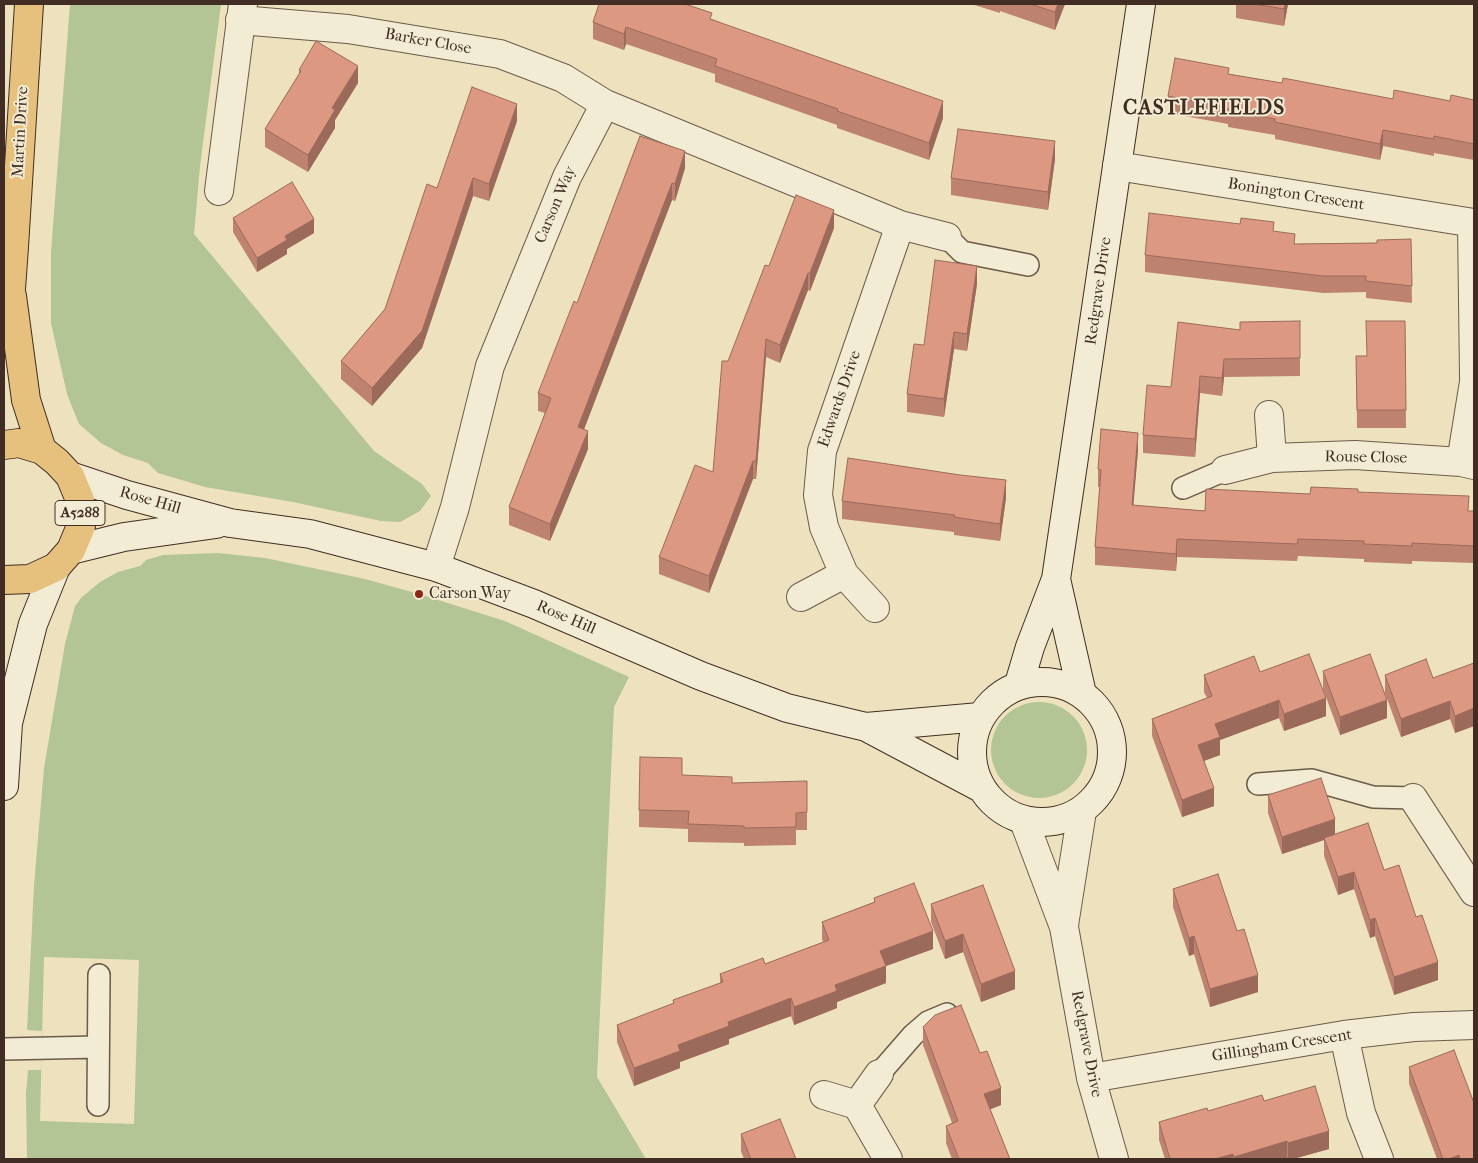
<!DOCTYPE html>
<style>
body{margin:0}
#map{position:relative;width:1478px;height:1163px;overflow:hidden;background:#ede2bd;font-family:"IM FELL French Canon",serif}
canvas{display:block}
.frame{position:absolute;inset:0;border:5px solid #412d23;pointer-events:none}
</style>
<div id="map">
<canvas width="1478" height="1163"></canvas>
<div class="frame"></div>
</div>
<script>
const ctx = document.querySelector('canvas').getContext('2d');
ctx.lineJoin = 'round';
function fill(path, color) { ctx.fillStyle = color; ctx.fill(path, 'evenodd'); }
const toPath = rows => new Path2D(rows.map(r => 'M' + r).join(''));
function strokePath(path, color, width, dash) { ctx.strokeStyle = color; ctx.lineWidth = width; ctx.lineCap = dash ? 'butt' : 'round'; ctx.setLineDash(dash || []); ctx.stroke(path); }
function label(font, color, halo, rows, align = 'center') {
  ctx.font = font + ' "IM FELL French Canon",serif'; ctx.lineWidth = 4; ctx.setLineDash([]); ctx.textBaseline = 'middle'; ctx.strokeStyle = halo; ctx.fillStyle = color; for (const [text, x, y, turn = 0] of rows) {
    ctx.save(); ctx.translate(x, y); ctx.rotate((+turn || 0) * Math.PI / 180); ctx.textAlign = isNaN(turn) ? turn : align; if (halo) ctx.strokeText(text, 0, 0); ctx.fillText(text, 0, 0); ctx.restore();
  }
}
fill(toPath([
 [70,4,221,4,200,166,194,234,374,451,422,484,431,496,420,511,400,522,381,521,293,502,205,487,158,473,148,463,123,455,101,443,79,424,67,394,51,323,51,252],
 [218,553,265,558,365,579,419,594,505,621,629,677,614,707,597,1077,646,1159,27,1159,26,1093,28,1070,41,1070,42,1031,27,1030,34,885,44,768,65,644,75,606,82,597,100,582,118,572,140,566,146,560,163,555],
 [44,957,139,960,134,1124,40,1121],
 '991 750a48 48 0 1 1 96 0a48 48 0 1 1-96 0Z'
]), '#b3c495');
const lane = toPath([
 [947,237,962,252,1028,265],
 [1183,488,1225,470],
 [1258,784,1312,780,1373,797,1413,798],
 [4,1049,98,1047],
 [879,1074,913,1035,928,1022,947,1014],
 [98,1105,99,975]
]);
const street = toPath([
 [240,20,348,29,500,54,563,78,605,104,900,225,947,237],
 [1117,166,1474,223],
 [219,191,243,4],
 [1472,224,1474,377],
 [1269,415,1272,458],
 [1461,462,1474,382],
 [1225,470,1272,458,1355,455,1461,462,1474,465],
 [436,567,455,507,490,366,567,177,605,104],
 [801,597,844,574],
 [875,608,844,574,824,527,818,495,822,451,900,225],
 [1413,798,1474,892],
 [1024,821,1064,927,1091,1078,1114,1159],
 [1064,925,1082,811],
 [1344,1035,1361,1113,1379,1159],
 [1091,1078,1344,1035,1414,1027,1474,1025],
 [824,1095,857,1105,879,1074],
 [857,1105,888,1159]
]);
const secondary = toPath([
 [70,476,127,495,230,523,310,534,436,567,534,604,701,676,787,708,866,727,981,788],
 [71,550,124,537,216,524],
 [1056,579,1082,694],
 '972 752a70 70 0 1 1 140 0a70 70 0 1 1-140 0Z',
 [1019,684,1030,647,1056,579,1141,4],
 [866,727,980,717],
 [4,786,8,723,33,624,56,567]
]);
const primary = toPath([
 [12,296,26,400,42,450],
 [4,317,11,289,14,247,29,4],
 [4,445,19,443,42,450,57,462,70,476,80,500,81,526,71,550,56,567,30,579,4,580]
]);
strokePath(lane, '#6c5a4a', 24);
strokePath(street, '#6c5a4a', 30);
strokePath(secondary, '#412d23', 30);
strokePath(primary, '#412d23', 30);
strokePath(lane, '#f3ecd4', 21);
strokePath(street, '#f3ecd4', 28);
strokePath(secondary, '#f3ecd4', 28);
strokePath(primary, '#e6c17e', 28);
fill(toPath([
 [971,4,1065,4,1055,30,1000,11,1000,13],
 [1236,4,1288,4,1284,26,1236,18],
 [712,19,943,118,929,160,837,128,837,125,715,82,715,74,626,44,624,50,593,39,593,22],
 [299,70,358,83,335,120,335,128,308,172,265,147,265,129,299,74],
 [1229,74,1282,83,1393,99,1450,101,1474,100,1474,160,1434,153,1434,156,1383,146,1380,160,1275,139,1275,135,1228,127,1228,124,1168,113,1168,96],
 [517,121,489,201,473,196,422,348,372,406,341,379,341,361,385,309,437,188],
 [640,136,685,168,675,201,672,200,584,429,588,449,550,541,509,525,509,507,545,413,538,411,538,393,577,303],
 [1055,159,1048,210,951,195,951,178],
 [233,218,314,233,287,249,287,254,257,272,233,232],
 [834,228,810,291,808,290,780,363,766,357,756,479,753,479,709,593,659,574,659,557,713,472,728,361,769,266],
 [1274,232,1295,244,1377,243,1411,239,1412,303,1366,298,1366,292,1323,293,1145,272,1145,255],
 [977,284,967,351,954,349,944,417,907,412,907,394,924,345],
 [1300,321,1300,376,1224,377,1222,396,1200,393,1195,457,1143,453,1143,435,1171,387,1240,330],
 [1405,321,1406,428,1357,428,1356,356,1367,356],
 [1138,450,1133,505,1205,511,1310,494,1358,492,1469,511,1474,511,1474,563,1412,561,1412,564,1364,562,1364,559,1298,556,1297,561,1177,557,1176,571,1095,565,1095,547,1100,487,1098,487,1098,469],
 [960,475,1006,498,1000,541,954,535,954,532,842,519,842,501],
 [1474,663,1474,726,1455,733,1450,719,1401,737,1385,693,1385,675,1433,678],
 [1323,671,1387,718,1340,735,1323,689],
 [1260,672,1326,716,1284,731,1279,718,1220,740,1220,755,1204,761,1214,806,1182,817,1152,736,1152,719,1207,698,1204,692,1204,675],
 [682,775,732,783,807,812,807,830,796,830,796,845,744,846,744,843,688,842,688,829,639,827,639,810],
 [1268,795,1335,835,1384,870,1438,980,1394,995,1375,936,1370,938,1354,889,1338,895,1324,856,1324,840,1282,854,1268,813],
 [983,885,1015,989,981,1002,963,952,945,959,931,922,931,904],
 [1173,889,1237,931,1258,992,1210,1007,1194,954,1189,956,1173,907],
 [874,898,933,949,886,966,886,983,837,1002,837,1008,794,1025,791,1016,729,1039,729,1044,680,1062,680,1068,634,1086,617,1042,617,1025,673,1004,673,1000,720,983,720,974,765,964,823,942,822,939,822,922,874,902],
 [923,1027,980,1053,1001,1105,990,1109,1010,1159,952,1159,946,1143,946,1126,952,1123,923,1045],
 [1409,1067,1474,1159,1437,1159,1409,1084],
 [1264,1101,1329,1149,1293,1159,1287,1159,1287,1158,1284,1159,1165,1159,1159,1140,1159,1122,1208,1111],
 [741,1134,796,1159,744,1159,741,1151]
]), '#be8370');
fill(toPath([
 [1058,4,1065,4,1055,30,1055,12],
 [1285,4,1288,4,1284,26,1284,9],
 [626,27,626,44,624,50,624,34],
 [358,66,358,83,335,120,335,128,308,172,308,155,332,108],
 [943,101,943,118,929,160,929,143],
 [517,104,517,121,489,201,489,184],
 [1383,130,1383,146,1380,160,1380,144],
 [1055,141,1055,159,1048,210,1048,192],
 [685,151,685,168,675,201,675,184],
 [473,178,473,196,422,348,372,406,372,388],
 [672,183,672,200,578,445,578,427],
 [834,210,834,228,810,291,810,273],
 [314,219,314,233,287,249,287,254,257,272,257,258,285,236],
 [977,266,977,284,967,351,967,334],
 [808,273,808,290,780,363,780,345],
 [954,332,954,349,944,417,944,399],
 [766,339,766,357,756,479,756,461],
 [1224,359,1224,377,1222,396,1222,378],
 [1200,376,1200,393,1195,457,1195,439],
 [588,431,588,449,550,541,550,524],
 [1138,433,1138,450,1132,523,1132,505],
 [753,461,753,479,709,593,709,576],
 [1006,480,1006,498,1000,541,1000,524],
 [1177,539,1177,557,1176,571,1176,554],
 [1326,698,1326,716,1284,731,1284,714],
 [1279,700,1279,718,1220,740,1220,755,1198,763,1198,745,1215,724],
 [1387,700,1387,718,1340,735,1340,717],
 [1450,701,1450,719,1401,737,1401,719],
 [1474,708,1474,726,1455,733,1455,716],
 [1214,788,1214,806,1182,817,1182,800],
 [1335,819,1335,837,1324,838,1324,840,1282,854,1282,837],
 [1354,872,1354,889,1338,895,1338,877],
 [1375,918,1375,936,1370,938,1370,920],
 [933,931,933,949,886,966,886,983,837,1002,837,1008,794,1025,794,1007,835,985,880,951],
 [963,934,963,952,945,959,945,941],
 [1194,936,1194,954,1189,956,1189,938],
 [1438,962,1438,980,1394,995,1394,977],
 [1015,971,1015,989,981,1002,981,984],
 [1258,975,1258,992,1210,1007,1210,989],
 [791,998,791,1016,729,1039,729,1044,680,1062,680,1068,634,1086,634,1068,678,1045,728,1022],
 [1001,1088,1001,1105,984,1112,984,1094],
 [1329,1131,1329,1149,1293,1159,1288,1159,1288,1143],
 [1287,1141,1287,1158,1284,1159,1234,1159,1234,1157],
 [1233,1154,1233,1159,1215,1159],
 [1459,1155,1459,1159,1449,1159]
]), '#9b6a5b');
const building = toPath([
 [599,4,685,4,712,13,710,19,943,101,929,143,837,111,838,109,715,66,717,59,626,27,624,34,593,22,599,4],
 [1030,4,1058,4,1055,12,1030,4],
 [1254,4,1285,4,1284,9,1254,4],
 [316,41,358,66,332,108,335,110,308,155,265,129,301,71,299,70,316,41],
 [1175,58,1229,68,1228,74,1282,83,1283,78,1393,99,1394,90,1450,101,1451,95,1474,100,1474,144,1434,136,1434,139,1383,130,1380,144,1275,122,1275,119,1228,110,1228,108,1168,96,1175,58],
 [472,87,517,104,489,184,473,178,422,331,372,388,341,361,385,309,427,184,437,188,472,87],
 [958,129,1055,141,1048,192,951,178,958,129],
 [640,136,685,151,675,184,672,183,578,427,588,431,550,524,509,507,551,398,538,393,574,301,577,303,640,136],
 [292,182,314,219,285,236,287,240,257,258,233,218,292,182],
 [796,195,834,210,810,273,808,273,780,345,766,339,756,461,753,461,709,576,659,557,695,465,713,472,722,361,728,361,765,265,769,266,796,195],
 [1149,213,1240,224,1241,218,1274,222,1273,231,1295,234,1294,244,1377,243,1377,240,1411,239,1412,286,1366,281,1366,276,1323,276,1145,255,1149,213],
 [935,260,977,266,967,334,954,332,944,399,907,394,914,344,924,345,935,260],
 [1300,321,1300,358,1224,359,1222,378,1200,376,1195,439,1143,435,1147,385,1171,387,1178,322,1240,330,1240,322,1300,321],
 [1366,321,1405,321,1406,410,1357,410,1356,356,1367,356,1366,321],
 [1101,429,1138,433,1132,505,1205,511,1206,489,1310,494,1311,487,1358,489,1358,492,1469,496,1468,511,1474,511,1474,546,1412,543,1412,546,1364,544,1364,541,1298,539,1297,544,1177,539,1176,554,1095,547,1101,470,1098,469,1101,429],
 [848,458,960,475,1006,480,1000,524,954,517,955,515,842,501,848,458],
 [1309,654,1326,698,1284,714,1279,700,1215,724,1220,737,1198,745,1214,788,1182,800,1152,719,1212,696,1204,675,1254,656,1260,672,1309,654],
 [1370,654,1387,700,1340,717,1323,671,1370,654],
 [1426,659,1433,678,1474,663,1474,708,1455,716,1450,701,1401,719,1385,675,1426,659],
 [640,757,682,758,682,775,732,777,732,783,807,781,807,812,796,813,796,827,744,828,744,826,688,824,689,811,639,810,640,757],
 [1321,778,1335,819,1282,837,1268,795,1321,778],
 [1368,823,1384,870,1399,865,1416,917,1422,915,1438,962,1394,977,1375,918,1370,920,1354,872,1338,877,1324,838,1368,823],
 [1218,874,1237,931,1244,929,1258,975,1210,989,1194,936,1189,938,1173,889,1218,874],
 [914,883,933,931,880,951,886,966,835,985,837,991,794,1007,791,998,728,1022,729,1026,678,1045,680,1051,634,1068,617,1025,674,1003,673,1000,723,982,720,974,763,958,765,964,829,940,822,922,875,902,874,898,914,883],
 [983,885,1015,971,981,984,963,934,945,941,931,904,983,885],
 [961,1005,980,1053,987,1051,1001,1088,984,1094,1010,1159,959,1159,946,1126,958,1121,923,1027,935,1015,961,1005],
 [1454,1050,1474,1103,1474,1159,1460,1159,1459,1155,1449,1159,1443,1159,1409,1067,1454,1050],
 [1315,1086,1329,1131,1288,1143,1287,1141,1234,1157,1233,1154,1215,1159,1170,1159,1159,1122,1207,1108,1208,1111,1262,1095,1264,1101,1315,1086],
 [780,1119,796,1159,751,1159,741,1134,780,1119]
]);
fill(building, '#dd9882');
strokePath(building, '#9b6a5b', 1);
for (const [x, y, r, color] of [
 [419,594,5,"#8f2418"]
]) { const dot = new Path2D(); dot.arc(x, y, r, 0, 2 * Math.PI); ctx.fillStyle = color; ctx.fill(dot); strokePath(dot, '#f3ecd4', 2); }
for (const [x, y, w] of [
 [80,513,50]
]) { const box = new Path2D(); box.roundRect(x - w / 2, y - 12.5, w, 25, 4); ctx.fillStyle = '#f3ecd4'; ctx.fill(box); strokePath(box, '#412d23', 1); }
label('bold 15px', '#412d23', null, [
 ["A5288",80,513]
]);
label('16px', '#412d23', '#f3ecd4', [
 ["Barker Close",428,42,10],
 ["Martin Drive",21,132,-87],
 ["Bonington Crescent",1296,195,9],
 ["Carson Way",556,205,-67],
 ["Redgrave Drive",1099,291,-82],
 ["Edwards Drive",840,399,-71],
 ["Rouse Close",1366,458,1],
 ["Rose Hill",150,501,16],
 ["Rose Hill",566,618,23],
 ["Redgrave Drive",1086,1044,79],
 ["Gillingham Crescent",1282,1046,-9]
]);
label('16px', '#412d23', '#f3ecd4', [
 ["Carson Way",429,594]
], 'left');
ctx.letterSpacing = '1px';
label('bold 21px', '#412d23', '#f3ecd4', [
 ["CASTLEFIELDS",1204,109]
]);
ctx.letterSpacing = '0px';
</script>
